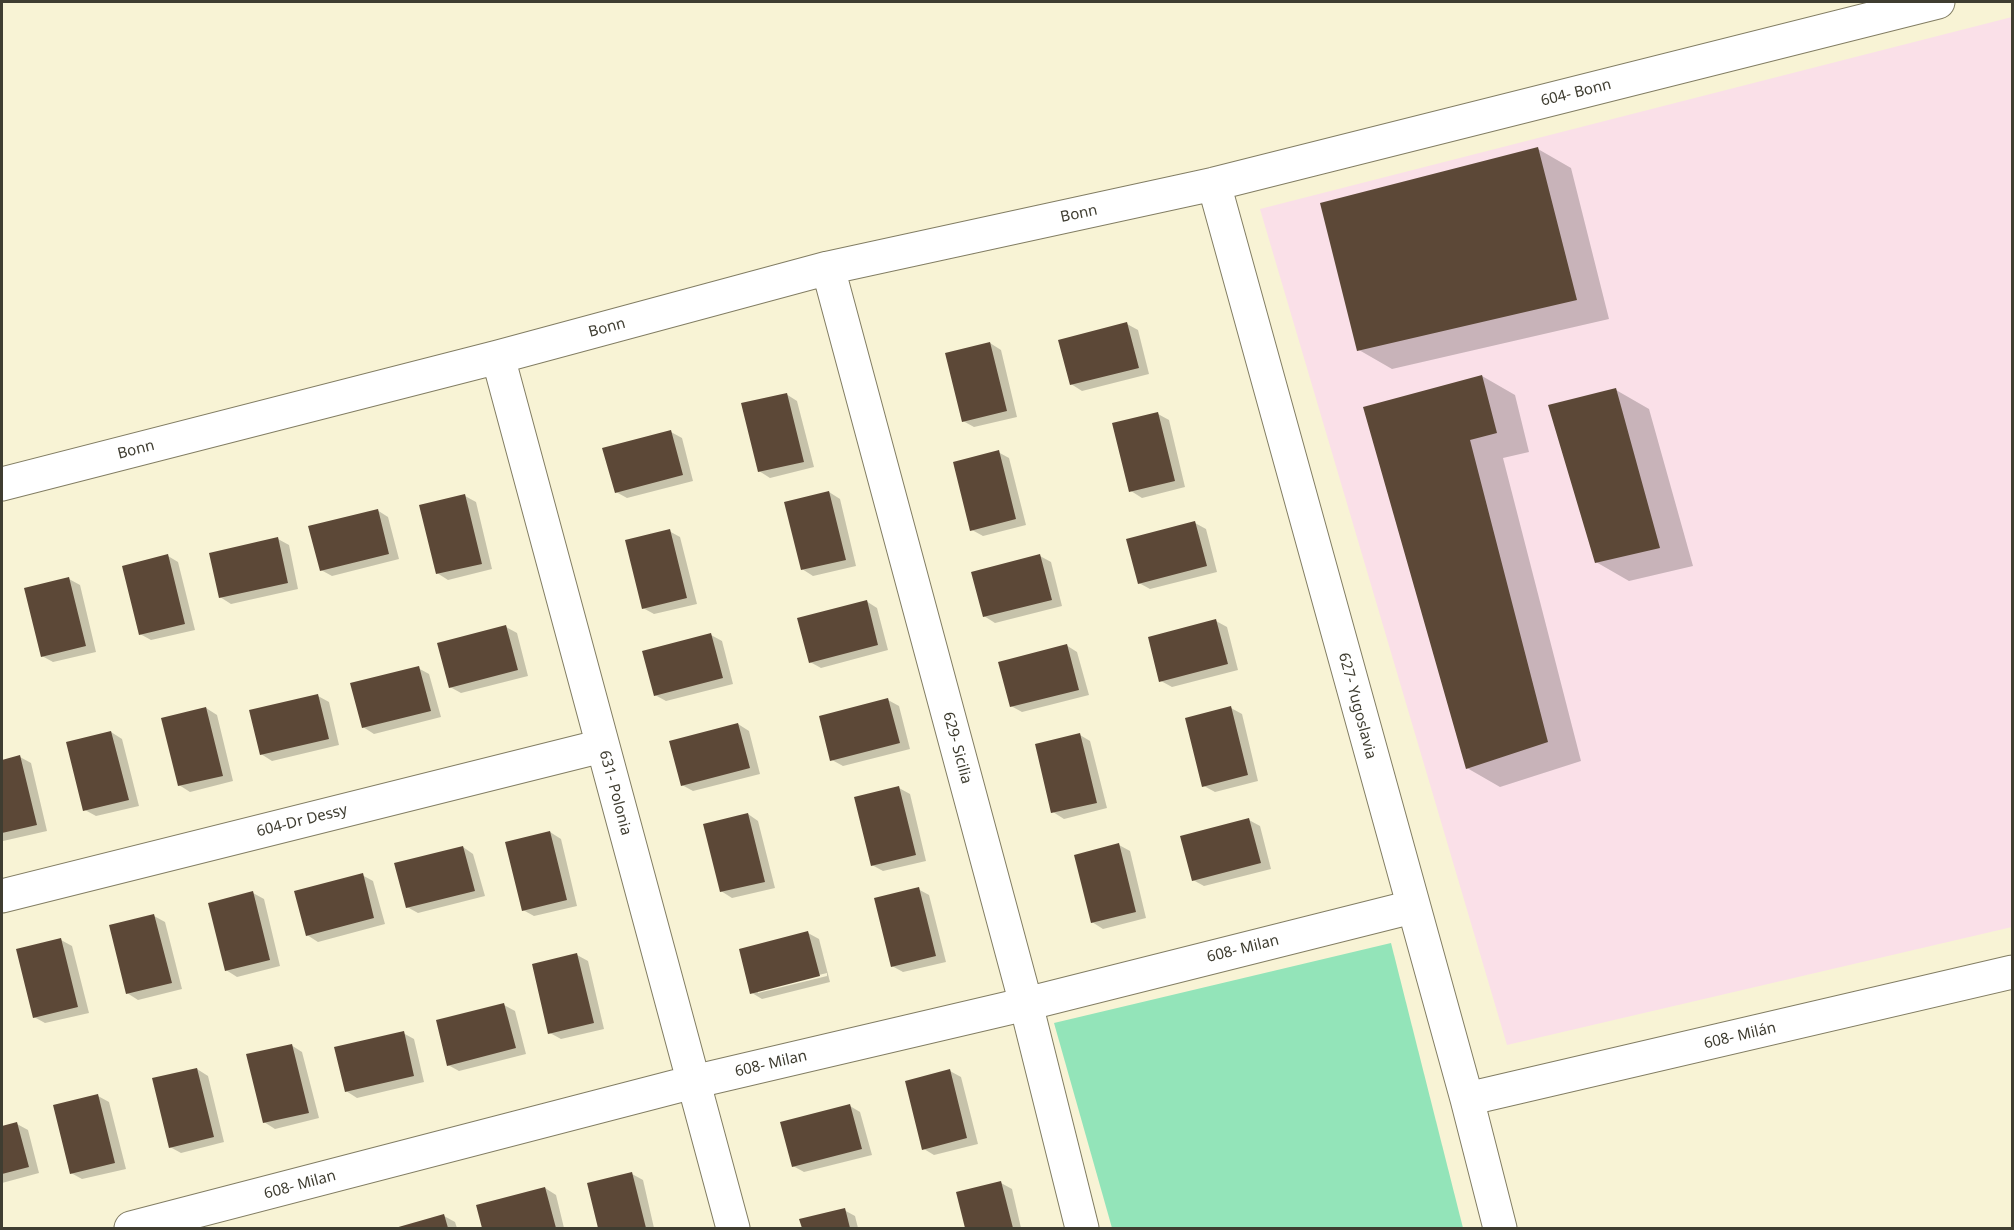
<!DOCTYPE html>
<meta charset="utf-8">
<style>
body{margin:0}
#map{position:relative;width:2014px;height:1230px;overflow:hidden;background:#f8f3d5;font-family:"Noto Sans",sans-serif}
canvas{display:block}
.frame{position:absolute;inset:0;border:3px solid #3f3d31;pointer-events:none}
</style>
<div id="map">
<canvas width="2014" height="1230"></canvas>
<div class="frame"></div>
</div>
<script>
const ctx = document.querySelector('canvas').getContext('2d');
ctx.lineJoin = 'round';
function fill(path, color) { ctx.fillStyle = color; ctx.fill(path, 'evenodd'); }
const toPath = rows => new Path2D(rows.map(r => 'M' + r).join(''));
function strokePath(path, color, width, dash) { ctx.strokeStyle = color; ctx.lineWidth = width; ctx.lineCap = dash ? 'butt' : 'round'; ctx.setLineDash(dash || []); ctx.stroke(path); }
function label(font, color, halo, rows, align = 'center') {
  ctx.font = font + ' "Noto Sans",sans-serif'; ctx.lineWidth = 6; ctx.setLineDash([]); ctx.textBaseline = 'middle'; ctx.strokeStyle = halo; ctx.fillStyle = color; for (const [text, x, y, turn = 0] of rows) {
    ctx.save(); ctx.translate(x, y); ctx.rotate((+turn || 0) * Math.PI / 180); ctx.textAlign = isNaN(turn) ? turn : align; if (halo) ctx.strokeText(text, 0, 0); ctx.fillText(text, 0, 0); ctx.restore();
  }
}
fill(toPath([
 [2012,17,2012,927,1507,1045,1260,209]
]), '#fae0e8');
fill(toPath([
 [1391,943,1463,1228,1112,1228,1054,1023]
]), '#93e4b9');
fill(toPath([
 [1538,149,1571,168,1609,319,1392,369,1359,350],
 [1127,324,1138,330,1149,374,1082,391,1071,384],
 [990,343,1001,350,1017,417,974,427,963,421],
 [1482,376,1515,395,1529,452,1503,458,1581,761,1500,787,1467,768,1365,408],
 [1616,390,1649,409,1693,566,1629,581,1596,562],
 [786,394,797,401,814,467,770,478,759,471],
 [1158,414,1169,420,1185,487,1142,498,1131,491],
 [671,432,682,438,693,481,627,498,616,492],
 [998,452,1009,458,1026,525,983,536,972,530],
 [829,492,840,499,856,566,813,576,802,569],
 [465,496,476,502,492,569,448,580,437,573],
 [377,510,388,517,399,559,332,576,321,570],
 [1195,523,1206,529,1217,572,1150,589,1139,583],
 [669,531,680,537,697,604,654,614,643,608],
 [278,539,289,545,298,589,231,604,220,597],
 [168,556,178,562,195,630,151,640,140,634],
 [1040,556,1051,562,1062,606,995,623,984,616],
 [69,579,80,585,96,652,53,662,42,656],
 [866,601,877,608,888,650,821,668,810,662],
 [1216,621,1227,627,1238,670,1172,687,1161,681],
 [506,627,517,633,528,676,461,693,450,687],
 [711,635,722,641,733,684,666,701,655,695],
 [1066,645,1077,652,1089,695,1022,712,1011,706],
 [418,668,429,674,441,717,374,734,363,727],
 [318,696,329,702,339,745,272,761,261,754],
 [888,700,899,706,910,749,843,766,832,760],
 [206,708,217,715,233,781,190,792,179,785],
 [1231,708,1242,714,1258,781,1215,792,1204,786],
 [738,724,749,731,760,774,693,791,682,785],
 [111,732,122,739,139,806,96,816,85,810],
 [1080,735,1090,741,1107,808,1064,819,1053,812],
 [20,757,31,763,47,831,3,841,2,761],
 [899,788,910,794,926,861,883,871,872,865],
 [748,814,758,821,775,888,732,898,721,891],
 [1249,820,1260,826,1271,869,1204,886,1193,880],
 [550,832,561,839,577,906,534,916,523,910],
 [1119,845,1130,851,1146,918,1103,929,1092,922],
 [463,847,473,854,485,896,418,913,407,907],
 [362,875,373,881,385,924,318,942,307,935],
 [918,889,929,895,946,962,903,972,892,966],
 [253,893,264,899,280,966,237,977,226,970],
 [154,916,165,922,182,989,138,1000,127,993],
 [808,933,819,939,830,982,762,999,752,993],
 [827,973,827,976,758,993,758,990],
 [61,940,72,946,89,1013,45,1023,34,1017],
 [577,955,588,961,604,1029,561,1039,550,1033],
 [504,1005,515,1011,526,1054,459,1071,448,1065],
 [403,1033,414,1039,424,1082,357,1098,346,1091],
 [291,1045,302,1052,319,1118,275,1129,264,1122],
 [197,1069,208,1076,224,1142,181,1153,170,1147],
 [950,1071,961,1077,978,1144,934,1155,924,1149],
 [98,1096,109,1102,126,1169,82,1179,71,1173],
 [850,1106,860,1112,872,1155,804,1172,793,1166],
 [17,1124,28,1130,39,1173,2,1183,2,1128],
 [632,1174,643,1180,654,1228,600,1228,589,1184],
 [1001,1183,1012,1189,1021,1228,966,1228,958,1193],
 [545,1188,556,1195,564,1228,484,1228,478,1206],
 [844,1210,855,1216,858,1228,803,1228,801,1220],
 [444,1216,455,1222,457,1228,398,1228]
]), '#0003');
fill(toPath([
 [1538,147,1577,300,1357,351,1320,203],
 [1127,322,1139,368,1070,385,1058,340],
 [990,342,1007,411,962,422,945,353],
 [1482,375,1497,433,1470,440,1548,742,1466,769,1363,407],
 [1616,388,1660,548,1595,563,1548,405],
 [787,393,804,462,758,472,741,403],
 [1158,412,1175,481,1129,492,1112,423],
 [671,430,683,475,615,493,602,448],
 [999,450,1016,519,970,531,953,462],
 [829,491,846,560,801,570,784,502],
 [465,494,482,564,436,574,419,505],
 [378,509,389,554,320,571,308,526],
 [1195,521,1207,566,1138,584,1126,539],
 [670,529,687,598,642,609,625,540],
 [278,537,288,583,219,598,209,553],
 [168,554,185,624,139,635,122,566],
 [1040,554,1052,600,983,617,971,572],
 [69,577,86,646,41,657,24,588],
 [867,600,878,645,809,663,797,618],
 [1216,619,1228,664,1159,682,1148,637],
 [506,625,518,670,449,688,437,643],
 [711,633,723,678,654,696,642,651],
 [1067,644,1079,690,1010,707,998,662],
 [419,666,431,711,362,728,350,683],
 [318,694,329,739,260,755,249,710],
 [888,698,900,743,830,761,819,716],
 [1231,706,1248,775,1202,787,1185,718],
 [206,707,223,776,178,786,161,718],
 [738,723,750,768,681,786,669,741],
 [111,731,129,800,83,811,66,742],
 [1080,733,1097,803,1051,813,1035,744],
 [20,755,37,825,2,833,2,760],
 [899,786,916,855,871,866,854,797],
 [748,813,765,882,720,892,703,824],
 [1249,818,1261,863,1192,881,1180,836],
 [550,831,567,900,522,911,505,842],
 [1119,843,1136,912,1091,923,1074,855],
 [463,846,475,891,406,908,394,863],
 [363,873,374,918,306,936,294,891],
 [919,887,936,956,891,967,874,898],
 [253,891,270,960,225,971,208,903],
 [154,914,172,983,126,994,109,925],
 [808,931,820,976,750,994,739,949],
 [61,938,78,1007,33,1018,16,949],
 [577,953,594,1023,548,1034,532,964],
 [504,1003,516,1048,447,1066,436,1020],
 [404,1031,414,1076,345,1092,334,1047],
 [292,1044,309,1113,263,1123,246,1054],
 [197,1068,214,1137,169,1148,152,1078],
 [950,1069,967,1138,922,1150,905,1081],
 [98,1094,115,1163,70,1174,53,1105],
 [850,1104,862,1149,792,1167,780,1122],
 [17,1122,29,1167,2,1174,2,1126],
 [632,1172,646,1228,598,1228,587,1183],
 [1001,1181,1013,1228,965,1228,956,1192],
 [545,1187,556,1228,482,1228,476,1205],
 [845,1208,850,1228,802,1228,799,1219],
 [444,1214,448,1228,395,1228]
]), '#5c4837');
const street = toPath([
 [1214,184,1467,1099,1500,1228],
 [828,268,1026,1004,1082,1228],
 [498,357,733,1228],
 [2,484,498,357,828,268,1214,184,1938,2],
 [2,896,602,746],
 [1467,1099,2012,972],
 [131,1228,693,1082,1026,1004,1412,907]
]);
strokePath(street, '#827d63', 35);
strokePath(street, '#fff', 33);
label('15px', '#3f3d31', '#fff', [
 ["604- Bonn",1576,93,-14],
 ["Bonn",1079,214,-12],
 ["Bonn",607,328,-15],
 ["Bonn",136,450,-14],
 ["627- Yugoslavia",1357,706,75],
 ["629- Sicilia",957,748,75],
 ["631- Polonia",615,793,75],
 ["604-Dr Dessy",302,821,-14],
 ["608- Milan",1243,949,-14],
 ["608- Milán",1740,1036,-13],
 ["608- Milan",771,1064,-13],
 ["608- Milan",300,1185,-15]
]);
</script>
